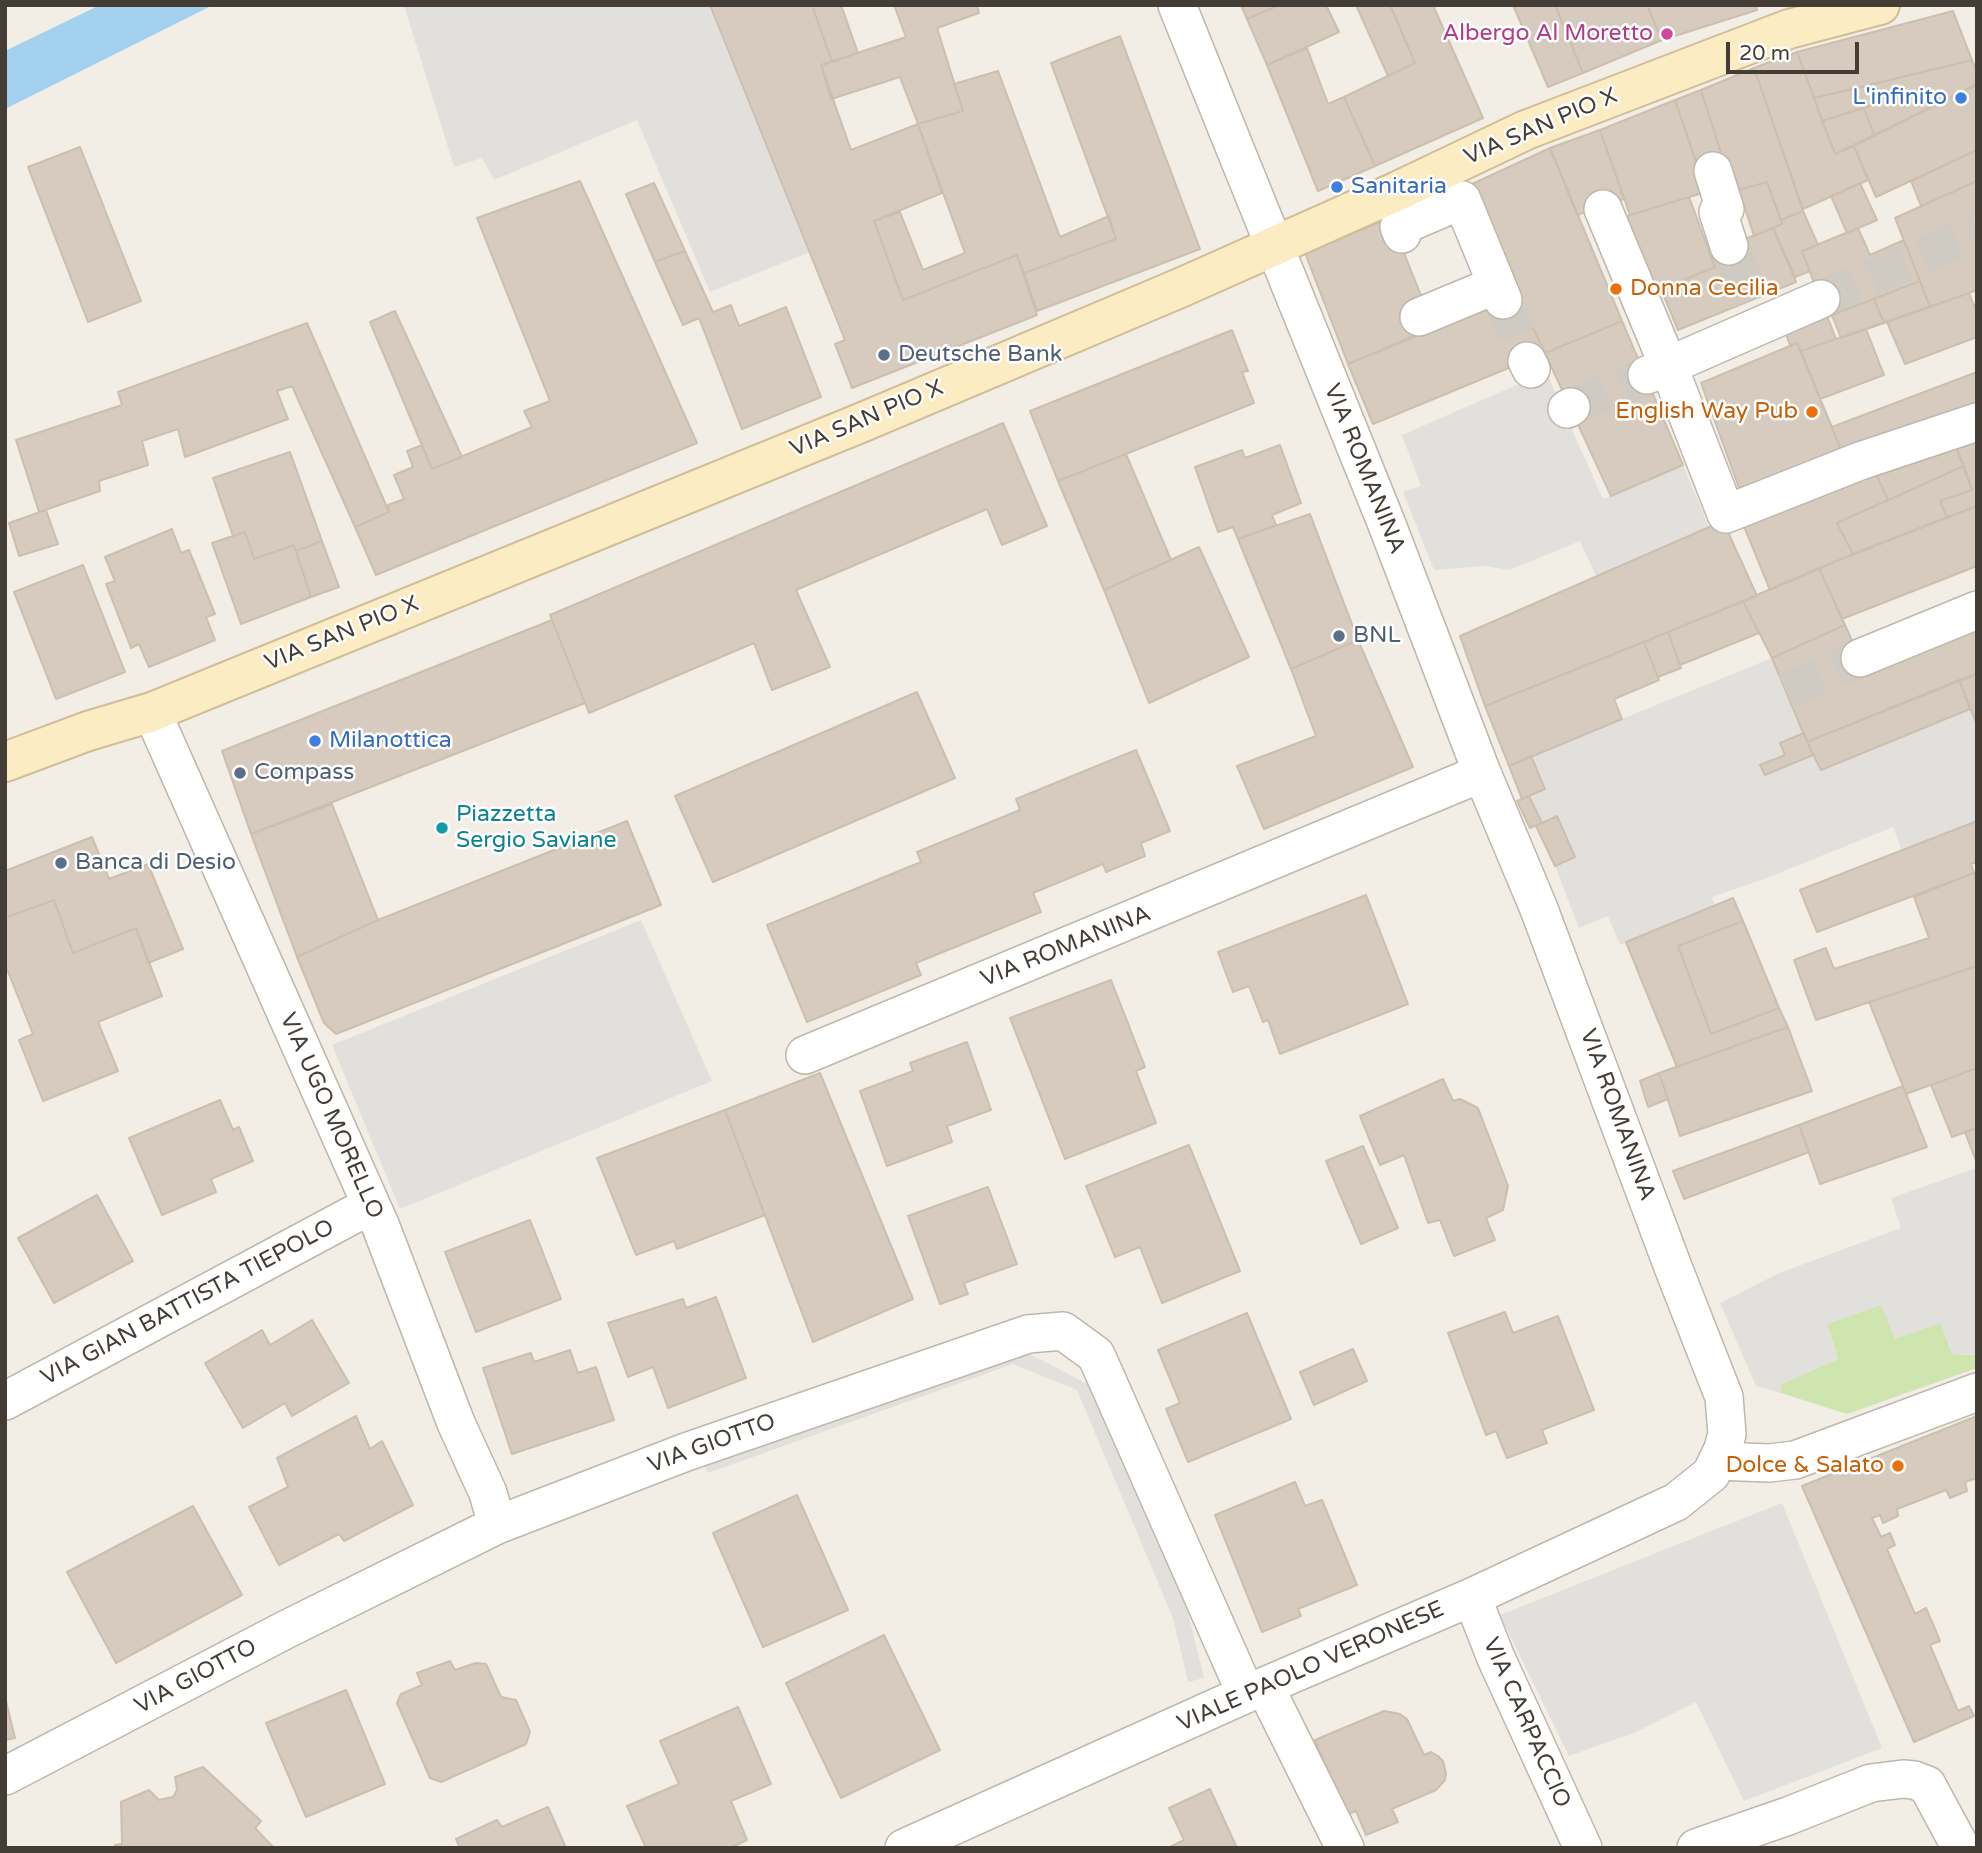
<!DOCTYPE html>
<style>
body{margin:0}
#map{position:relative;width:1982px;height:1853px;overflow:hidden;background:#f2ede5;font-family:"Varela Round",sans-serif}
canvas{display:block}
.frame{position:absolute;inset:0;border:7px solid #433d35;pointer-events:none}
.scale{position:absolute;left:1726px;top:42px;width:133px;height:32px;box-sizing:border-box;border:4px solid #433d35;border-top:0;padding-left:9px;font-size:21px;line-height:24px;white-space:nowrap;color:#433d35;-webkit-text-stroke:5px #fff;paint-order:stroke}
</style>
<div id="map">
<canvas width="1982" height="1853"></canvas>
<div class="frame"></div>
<div class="scale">20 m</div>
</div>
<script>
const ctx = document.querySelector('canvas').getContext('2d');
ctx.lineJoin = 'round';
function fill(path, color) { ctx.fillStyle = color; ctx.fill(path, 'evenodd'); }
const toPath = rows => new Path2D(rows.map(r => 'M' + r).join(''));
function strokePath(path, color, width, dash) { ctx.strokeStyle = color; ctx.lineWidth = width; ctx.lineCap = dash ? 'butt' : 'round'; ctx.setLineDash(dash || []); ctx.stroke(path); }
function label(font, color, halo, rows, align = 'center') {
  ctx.font = font + ' "Varela Round",sans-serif'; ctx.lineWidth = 5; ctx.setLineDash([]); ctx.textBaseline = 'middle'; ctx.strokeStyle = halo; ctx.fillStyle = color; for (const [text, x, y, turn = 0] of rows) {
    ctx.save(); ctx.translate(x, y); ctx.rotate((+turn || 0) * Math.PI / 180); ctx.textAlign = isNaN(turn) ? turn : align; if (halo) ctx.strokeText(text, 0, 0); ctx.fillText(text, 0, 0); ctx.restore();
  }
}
fill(toPath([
 [1882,1304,1941,1323,1952,1354,1977,1355,1977,1368,1847,1414,1781,1393,1781,1384,1838,1359,1827,1324]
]), '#cfe5af');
fill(toPath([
 [404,5,715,5,820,248,710,292,637,120,494,180,482,158,454,167],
 [1546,372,1603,499,1683,465,1709,527,1596,576,1580,541,1509,570,1486,566,1434,570,1403,492,1421,486,1402,435],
 [1772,658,1804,733,1781,743,1785,755,1761,765,1765,775,1813,755,1822,770,1970,709,1977,725,1977,821,1902,851,1893,827,1764,879,1712,897,1715,905,1620,945,1608,916,1579,928,1555,866,1575,856,1557,816,1542,823,1529,796,1545,789,1531,756],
 [641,920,712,1081,400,1209,332,1045],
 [1977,1168,1977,1355,1952,1354,1941,1323,1895,1339,1881,1305,1827,1324,1838,1359,1782,1384,1781,1393,1756,1386,1720,1303,1779,1273,1901,1228,1891,1198],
 [1022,1350,1095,1388,1187,1608,1204,1678,1188,1682,1173,1618,1077,1390,1013,1364,708,1473,703,1462],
 [1782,1503,1882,1748,1744,1801,1696,1702,1636,1732,1569,1756,1500,1615]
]), '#e2e0dd');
fill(toPath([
 [100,5,213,5,5,109,5,51]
]), '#a2d2ed');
const building = toPath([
 [710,5,812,5,832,62,821,65,851,150,918,124,942,193,874,221,903,300,1017,255,1037,315,852,388,835,344,845,340,710,5],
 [812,5,841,5,858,53,832,62,812,5],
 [894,5,977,5,979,13,937,28,963,111,918,124,900,77,831,99,821,65,906,37,894,5],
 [1241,5,1279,5,1247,19,1241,5],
 [1279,5,1326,5,1339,32,1267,65,1247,19,1279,5],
 [1356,5,1390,5,1415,63,1388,76,1356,5],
 [1390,5,1433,5,1483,118,1375,166,1344,97,1415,63,1390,5],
 [1513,5,1555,5,1583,73,1548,87,1513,5],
 [1555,5,1647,5,1662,40,1583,73,1555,5],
 [1647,5,1756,5,1757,10,1662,40,1647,5],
 [1953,11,1972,60,1814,98,1797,52,1953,11],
 [1120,36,1200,249,1037,311,1024,273,1116,239,1051,63,1120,36],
 [1307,48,1328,104,1344,97,1375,166,1318,191,1267,65,1307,48],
 [1797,52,1835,154,1854,146,1868,180,1803,209,1754,68,1797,52],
 [1972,60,1977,72,1977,85,1874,135,1864,108,1877,103,1874,84,1972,60],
 [1754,68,1803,211,1781,220,1767,182,1739,190,1734,173,1728,175,1701,90,1754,68],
 [998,71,1060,237,1109,216,1116,239,1024,273,1017,255,903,300,874,221,900,212,923,270,965,253,918,124,963,111,954,84,998,71],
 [1874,84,1877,103,1822,121,1814,98,1874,84],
 [1975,85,1977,85,1977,150,1876,197,1854,146,1975,85],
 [1701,90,1725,166,1701,175,1675,100,1701,90],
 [1675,100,1706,192,1630,215,1600,130,1675,100],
 [1864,108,1874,135,1835,154,1822,121,1864,108],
 [1600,130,1624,199,1577,215,1550,148,1600,130],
 [80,147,141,301,88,322,28,167,80,147],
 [1550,148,1622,321,1545,353,1517,295,1470,185,1550,148],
 [1977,150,1977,181,1921,206,1911,181,1977,150],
 [580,181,697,443,376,575,355,527,389,512,388,505,404,499,394,475,413,467,407,451,422,445,432,469,532,427,524,411,550,401,477,218,580,181],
 [1977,181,1977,290,1930,307,1895,218,1977,181],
 [1767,182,1782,224,1754,236,1739,190,1767,182],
 [654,183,685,251,655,262,626,194,654,183],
 [1860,183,1877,220,1847,233,1831,196,1860,183],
 [1689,197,1715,267,1654,292,1624,217,1689,197],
 [1803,211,1818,245,1802,251,1810,271,1795,277,1773,228,1782,224,1781,220,1803,211],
 [1390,218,1424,303,1404,310,1414,336,1348,364,1305,253,1390,218],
 [1773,228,1796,282,1678,330,1661,289,1715,267,1709,253,1773,228],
 [1858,228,1870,255,1904,240,1920,281,1827,317,1802,251,1858,228],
 [685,251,713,312,731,305,739,326,786,307,821,397,742,429,699,318,683,325,655,262,685,251],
 [1920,281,1930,307,1884,323,1874,299,1920,281],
 [1969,293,1977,313,1977,407,1843,455,1801,351,1969,293],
 [1517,295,1545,353,1373,424,1348,364,1517,295],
 [1874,299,1884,323,1841,338,1832,315,1874,299],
 [395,311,462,457,432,469,370,322,395,311],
 [1826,313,1836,339,1801,351,1797,343,1790,345,1783,326,1826,313],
 [1622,321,1683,465,1611,496,1545,353,1622,321],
 [1887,322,1905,364,1977,337,1977,372,1832,427,1820,399,1884,375,1866,329,1887,322],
 [307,323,389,512,355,527,292,386,277,391,288,419,185,457,178,429,142,441,148,465,99,481,100,491,39,512,16,440,122,405,118,392,307,323],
 [1232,330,1248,371,1242,372,1254,403,1058,481,1030,411,1232,330],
 [1797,343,1843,455,1742,496,1701,383,1797,343],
 [1003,423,1047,526,1002,545,987,509,796,590,830,667,772,690,754,643,589,713,550,615,1003,423],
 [1977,439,1977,506,1947,517,1940,501,1972,490,1956,447,1977,439],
 [1280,445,1301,503,1272,515,1276,525,1238,539,1233,527,1218,532,1195,467,1242,450,1245,458,1280,445],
 [1956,447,1964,466,1888,500,1871,463,1956,447],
 [290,452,322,541,296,551,294,545,254,559,245,532,233,536,213,478,290,452],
 [1126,454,1171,560,1104,590,1058,481,1126,454],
 [1871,463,1888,500,1837,523,1853,554,1770,590,1739,514,1871,463],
 [1964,466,1972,490,1940,501,1947,517,1853,554,1837,523,1964,466],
 [1977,506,1977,566,1842,619,1819,568,1977,506],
 [46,510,58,544,19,556,9,523,46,510],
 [1310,514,1358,640,1291,669,1238,539,1310,514],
 [1723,521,1757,596,1485,706,1460,636,1723,521],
 [172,529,181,553,189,550,215,614,206,617,215,640,149,667,139,644,131,648,106,584,115,581,105,557,172,529],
 [245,532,254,559,294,545,311,597,241,624,212,543,245,532],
 [322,541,339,587,311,597,296,551,322,541],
 [1199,547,1249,657,1149,703,1104,590,1199,547],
 [83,565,125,672,56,699,14,592,83,565],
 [1819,568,1845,625,1772,658,1743,601,1819,568],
 [1743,601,1759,633,1680,665,1668,632,1743,601],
 [1977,613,1977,674,1807,742,1772,658,1845,625,1861,661,1977,613],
 [552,620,585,703,251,834,222,751,552,620],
 [1668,632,1681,668,1658,677,1644,642,1668,632],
 [1358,640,1413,767,1264,829,1237,766,1316,736,1291,669,1358,640],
 [1644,642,1659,680,1614,699,1622,719,1509,766,1485,706,1644,642],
 [1977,674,1977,725,1959,680,1977,674],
 [1959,680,1970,709,1821,770,1807,742,1959,680],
 [917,692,955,778,713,882,675,796,917,692],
 [1804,733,1813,755,1765,775,1760,765,1785,755,1780,743,1804,733],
 [1136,750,1170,831,1141,843,1145,856,1106,872,1103,864,1033,893,1041,912,916,963,921,975,807,1022,767,925,921,862,917,852,1020,810,1016,799,1136,750],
 [1531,756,1545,789,1522,799,1509,766,1531,756],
 [1529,796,1542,823,1530,828,1517,801,1529,796],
 [332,804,378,920,297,957,251,834,332,804],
 [1557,816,1575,857,1555,866,1536,826,1557,816],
 [627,821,661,905,336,1034,324,1023,297,957,378,920,627,821],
 [1977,821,1977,862,1971,864,1974,873,1817,932,1800,890,1977,821],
 [92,837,109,879,148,864,183,949,148,963,136,928,73,953,54,900,5,918,5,871,92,837],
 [1974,873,1977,880,1977,966,1816,1020,1794,960,1826,948,1834,969,1929,938,1914,897,1974,873],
 [1366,895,1408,1004,1280,1054,1268,1020,1263,1022,1249,986,1233,992,1218,952,1366,895],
 [1733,898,1743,921,1678,946,1711,1034,1779,1008,1788,1027,1677,1067,1626,942,1733,898],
 [54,900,73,953,136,928,162,996,98,1022,118,1071,43,1101,19,1040,33,1034,5,964,5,918,54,900],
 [1743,921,1779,1008,1711,1034,1678,946,1743,921],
 [1977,966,1977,1068,1906,1094,1869,1002,1977,966],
 [1111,980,1145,1067,1136,1071,1156,1123,1065,1159,1010,1018,1111,980],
 [1788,1027,1812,1091,1680,1136,1659,1073,1788,1027],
 [967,1042,991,1110,947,1126,952,1142,887,1166,860,1091,913,1071,910,1063,967,1042],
 [1977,1068,1977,1128,1952,1137,1931,1085,1977,1068],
 [820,1073,913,1299,813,1342,725,1110,820,1073],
 [1659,1073,1668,1099,1648,1107,1640,1081,1659,1073],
 [1443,1079,1453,1101,1460,1099,1478,1108,1508,1186,1503,1210,1486,1218,1495,1240,1454,1256,1440,1220,1428,1223,1404,1155,1380,1165,1360,1116,1443,1079],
 [1903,1086,1927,1147,1820,1184,1799,1125,1903,1086],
 [220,1100,233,1130,239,1127,253,1161,211,1179,216,1192,162,1215,129,1138,220,1100],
 [725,1110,765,1215,677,1249,674,1241,636,1255,597,1158,725,1110],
 [1799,1125,1809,1152,1684,1199,1673,1171,1799,1125],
 [1977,1128,1977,1164,1965,1132,1977,1128],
 [1189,1145,1240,1271,1162,1303,1140,1247,1115,1257,1086,1186,1189,1145],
 [1363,1146,1398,1228,1361,1244,1326,1161,1363,1146],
 [988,1187,1017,1264,964,1283,968,1294,940,1304,908,1216,988,1187],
 [97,1195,133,1261,54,1303,18,1238,97,1195],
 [530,1220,561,1299,476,1332,445,1252,530,1220],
 [716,1297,746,1378,668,1408,653,1367,628,1377,608,1323,683,1299,686,1308,716,1297],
 [1505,1312,1513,1333,1558,1316,1594,1410,1542,1430,1547,1443,1507,1458,1496,1431,1486,1435,1448,1333,1505,1312],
 [1247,1313,1291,1419,1188,1462,1166,1409,1180,1403,1158,1350,1247,1313],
 [312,1320,349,1383,292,1416,285,1403,243,1428,205,1363,262,1330,270,1345,312,1320],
 [1353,1349,1367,1381,1314,1405,1300,1372,1353,1349],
 [570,1350,578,1373,596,1367,614,1420,512,1454,483,1368,531,1353,534,1362,570,1350],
 [356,1416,370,1449,382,1441,413,1505,344,1541,339,1534,279,1565,249,1507,288,1487,277,1458,356,1416],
 [1977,1416,1977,1478,1965,1482,1967,1491,1950,1498,1946,1490,1897,1509,1898,1516,1883,1523,1880,1515,1872,1518,1881,1537,1890,1533,1895,1545,1887,1549,1915,1614,1926,1608,1940,1641,1930,1645,1958,1711,1969,1706,1974,1716,1914,1742,1802,1486,1977,1416],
 [1295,1482,1305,1506,1322,1500,1357,1585,1298,1609,1301,1616,1262,1632,1215,1515,1295,1482],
 [797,1495,848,1610,763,1647,713,1533,797,1495],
 [193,1506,242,1595,116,1663,67,1572,193,1506],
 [884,1635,940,1750,841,1798,786,1683,884,1635],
 [450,1661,455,1670,476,1663,486,1664,501,1697,516,1700,530,1732,526,1744,441,1782,430,1778,397,1703,401,1694,422,1685,417,1673,450,1661],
 [346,1690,385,1784,306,1817,266,1723,346,1690],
 [5,1697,15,1738,5,1740,5,1697],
 [738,1707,771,1784,731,1801,747,1840,730,1848,646,1848,627,1806,679,1784,660,1741,738,1707],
 [1384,1711,1400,1714,1407,1719,1424,1755,1431,1752,1438,1756,1443,1761,1446,1774,1445,1780,1436,1790,1392,1809,1398,1822,1366,1835,1356,1811,1345,1815,1315,1740,1384,1711],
 [203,1767,261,1821,255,1828,273,1847,115,1848,115,1845,122,1844,121,1802,149,1790,159,1800,173,1797,177,1790,175,1777,203,1767],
 [1210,1789,1237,1848,1168,1848,1184,1840,1169,1808,1210,1789],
 [548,1807,566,1848,460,1848,456,1839,497,1820,502,1827,548,1807]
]);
fill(building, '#d6cbbe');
strokePath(building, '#cdbfae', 2);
strokePath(toPath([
 [1729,246,1751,300],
 [1821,299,1977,232],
 [1503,300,1527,361],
 [1571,407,1646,376],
 [1786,691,1860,658]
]), '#cfcac2', 37, [37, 18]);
const street = toPath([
 [1713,171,1725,209,1718,212,1729,246],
 [1603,209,1668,365,1726,514,1860,461,1977,422],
 [1402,234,1399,227,1462,200,1503,300],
 [1419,317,1496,285],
 [1527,361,1531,369],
 [1647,375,1821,299],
 [1567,409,1571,407],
 [1860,658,1977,610],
 [152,712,381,1227,456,1423,488,1493,497,1525],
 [805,1055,1482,773],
 [5,1401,371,1205],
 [1717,1461,1769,1463,1795,1460,1977,1392],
 [1472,1597,1496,1658,1583,1848],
 [1265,1687,1345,1848],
 [5,1776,287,1629,497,1525,686,1452,1028,1334,1063,1331,1096,1355,1246,1694],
 [904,1848,1246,1694,1472,1597,1676,1502,1711,1474,1723,1449,1727,1434,1724,1397,1673,1267,1539,909,1482,773,1386,522,1177,5],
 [1696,1848,1788,1816,1871,1783,1903,1779,1914,1780,1927,1785,1961,1848]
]);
const secondary = toPath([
 [5,762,88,731,152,712,863,422,1180,288,1398,191,1526,130,1789,29,1880,5]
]);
strokePath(street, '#bfb7ab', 40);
strokePath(secondary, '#d0be96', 42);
strokePath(street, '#fff', 37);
strokePath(secondary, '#fcecc4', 38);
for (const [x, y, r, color] of [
 [1667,34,7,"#d1479c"],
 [1961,98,7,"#3f7fe0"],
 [1337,187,7,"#3f7fe0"],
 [1616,289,7,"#e8710a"],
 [884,355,7,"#5c6f8a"],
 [1812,412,7,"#e8710a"],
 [1339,636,7,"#5c6f8a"],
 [315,741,7,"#3f7fe0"],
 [240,773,7,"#5c6f8a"],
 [442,828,7,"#0f9aa8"],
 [61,863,7,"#5c6f8a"],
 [1898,1466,7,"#e8710a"]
]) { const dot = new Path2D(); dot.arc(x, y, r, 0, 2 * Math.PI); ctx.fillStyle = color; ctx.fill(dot); strokePath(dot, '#fff', 2.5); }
label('23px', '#b23c85', '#fff', [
 ["Albergo Al Moretto",1653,34]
], 'right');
label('23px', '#366cbe', '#fff', [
 ["L'infinito",1947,98,"right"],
 ["Sanitaria",1351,187],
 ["Milanottica",329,741]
], 'left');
label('23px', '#433d35', '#fff', [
 ["VIA SAN PIO X",1541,127,-23],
 ["VIA SAN PIO X",867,419,-23],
 ["VIA ROMANINA",1364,469,68],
 ["VIA SAN PIO X",342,634,-22],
 ["VIA ROMANINA",1066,947,-22],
 ["VIA ROMANINA",1617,1115,70],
 ["VIA UGO MORELLO",331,1116,66],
 ["VIA GIAN BATTISTA TIEPOLO",188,1303,-28],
 ["VIA GIOTTO",712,1444,-20],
 ["VIALE PAOLO VERONESE",1311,1667,-24],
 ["VIA GIOTTO",196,1677,-28],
 ["VIA CARPACCIO",1526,1723,66]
]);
label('23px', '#c56008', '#fff', [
 ["Donna Cecilia",1630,289,"left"],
 ["English Way Pub",1798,412],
 ["Dolce & Salato",1884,1466]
], 'right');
label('23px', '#4e5e75', '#fff', [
 ["Deutsche Bank",898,355],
 ["BNL",1353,636],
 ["Compass",254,773],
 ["Banca di Desio",75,863]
], 'left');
label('23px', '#0d838f', '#fff', [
 ["Piazzetta",456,815],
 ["Sergio Saviane",456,841]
], 'left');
</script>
